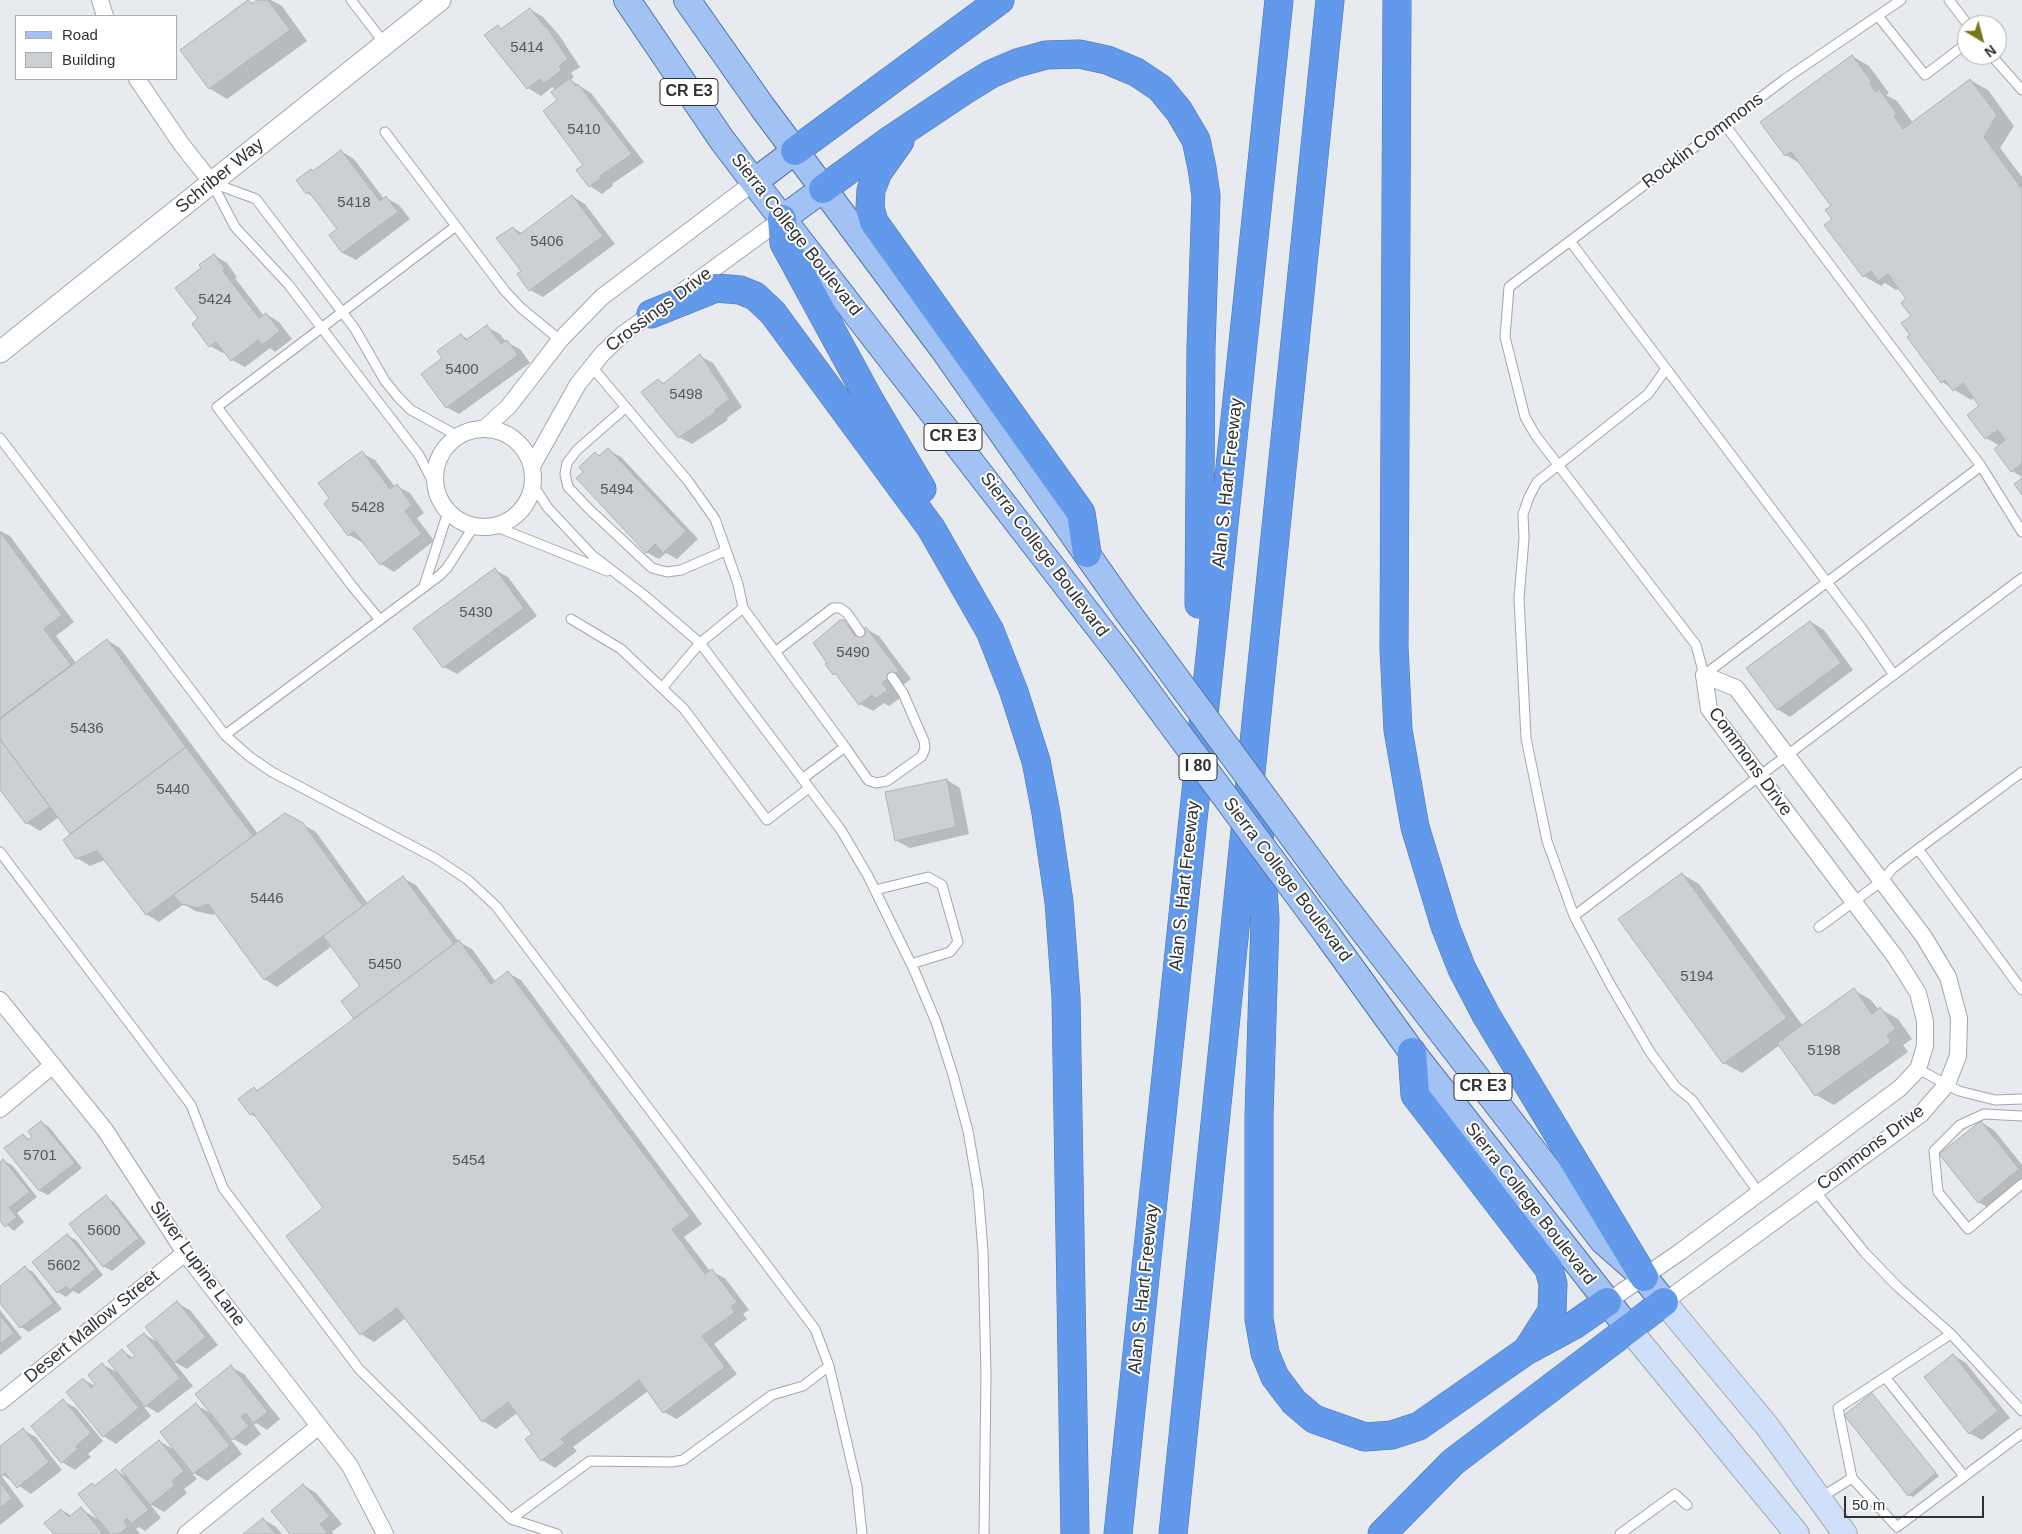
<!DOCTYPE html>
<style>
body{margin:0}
#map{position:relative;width:2022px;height:1534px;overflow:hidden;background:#e7eaee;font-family:Arial,sans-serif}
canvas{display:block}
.legend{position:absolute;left:15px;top:15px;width:162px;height:65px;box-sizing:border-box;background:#fff;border:1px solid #acadad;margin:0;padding:6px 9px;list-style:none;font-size:15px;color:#303133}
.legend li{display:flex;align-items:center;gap:10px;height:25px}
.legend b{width:25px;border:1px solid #acadad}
.north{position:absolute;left:1957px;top:15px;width:50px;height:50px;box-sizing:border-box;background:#fff;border:1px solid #acadad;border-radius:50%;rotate:143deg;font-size:14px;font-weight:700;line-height:20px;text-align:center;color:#303133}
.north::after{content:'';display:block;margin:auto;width:18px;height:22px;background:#79771d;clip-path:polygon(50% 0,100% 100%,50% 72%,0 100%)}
.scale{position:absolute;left:1844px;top:1496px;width:140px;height:22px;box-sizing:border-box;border:2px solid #303133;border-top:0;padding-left:6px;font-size:15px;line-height:18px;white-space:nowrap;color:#303133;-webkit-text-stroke:4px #fff;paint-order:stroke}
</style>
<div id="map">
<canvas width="2022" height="1534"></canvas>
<ul class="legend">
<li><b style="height:6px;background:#a1c2f2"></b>Road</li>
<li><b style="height:14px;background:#cccfd3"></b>Building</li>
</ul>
<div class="north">N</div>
<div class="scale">50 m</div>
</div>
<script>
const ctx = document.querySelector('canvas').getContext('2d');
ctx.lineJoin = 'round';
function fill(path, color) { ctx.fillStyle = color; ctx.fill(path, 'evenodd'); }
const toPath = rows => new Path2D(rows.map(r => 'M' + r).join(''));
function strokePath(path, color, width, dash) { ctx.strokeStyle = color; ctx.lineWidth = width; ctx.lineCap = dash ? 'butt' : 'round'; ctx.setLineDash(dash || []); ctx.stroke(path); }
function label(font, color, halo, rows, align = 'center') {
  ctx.font = font + ' Arial,sans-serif'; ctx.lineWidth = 4; ctx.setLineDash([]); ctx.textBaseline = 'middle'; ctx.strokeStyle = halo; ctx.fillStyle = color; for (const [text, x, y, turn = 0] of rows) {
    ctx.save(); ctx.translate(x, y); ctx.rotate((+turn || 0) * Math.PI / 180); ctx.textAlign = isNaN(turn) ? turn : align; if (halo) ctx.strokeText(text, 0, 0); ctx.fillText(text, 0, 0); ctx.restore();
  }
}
fill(toPath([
 [259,0,271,0,282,6,307,41,227,99,209,88,249,1,254,4],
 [530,9,543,17,559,35,580,67,571,73,574,77,570,80,591,93,644,162,612,184,613,186,602,194,590,186,585,165,558,101,556,90,552,87,541,96,528,88,498,27,503,29],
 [1852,56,1869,66,1889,93,1886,95,1897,101,1913,123,1970,80,1988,90,2014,126,2000,148,2022,177,2022,477,2012,471,2000,446,1986,438,1969,415,1981,406,1974,397,1971,400,1942,382,1912,335,1913,316,1908,299,1900,288,1896,290,1885,283,1881,286,1864,276,1834,219,1833,206,1801,164,1786,155],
 [341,151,354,159,384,199,386,198,399,205,410,219,356,260,343,253,330,236,339,229,315,198,307,193,297,180,314,172],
 [572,196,585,204,615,244,543,297,530,290,513,228,522,233],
 [214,255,227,263,237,277,235,278,264,316,266,314,279,322,292,339,275,352,270,348,245,367,232,360,225,352,223,353,210,346,200,319,203,268],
 [487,327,500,334,506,342,520,349,530,363,459,414,446,407,461,335,469,340],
 [700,356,713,363,742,407,727,418,728,420,692,444,679,437,659,380,665,384],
 [608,450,621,457,698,539,677,559,666,553,659,559,646,552,585,472,595,453,601,457],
 [362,453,375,460,395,487,397,486,410,493,424,513,417,518,434,541,394,572,381,564,363,541,362,542,349,535],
 [0,531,10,536,74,622,56,636,76,663,107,640,120,648,258,834,285,814,316,832,368,904,403,878,416,885,459,942,472,949,496,982,508,973,521,980,702,1224,684,1237,710,1271,725,1278,749,1310,743,1314,747,1319,714,1344,737,1374,677,1419,664,1412,648,1391,573,1447,577,1451,555,1468,542,1460,533,1434,517,1413,496,1429,483,1421,406,1318,374,1342,361,1334,325,1208,259,1119,251,1114,239,1099,254,1088,259,1091,355,1019,362,986,332,946,277,987,264,979,216,913,213,915,195,911,184,904,159,922,146,914,105,860,90,866,77,858,72,834,59,817,40,831,27,823,0,788],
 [495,570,508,577,537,616,457,674,444,667],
 [844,622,860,634,866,629,879,636,911,679,895,691,900,698,889,706,884,703,873,711,860,704,841,678,834,674],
 [1811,622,1824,630,1853,670,1790,717,1777,709],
 [947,780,960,788,969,834,910,848,897,841],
 [1682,874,1699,884,1803,1026,1854,990,1871,1000,1879,1010,1880,1009,1898,1019,1912,1039,1903,1045,1908,1052,1834,1105,1816,1095,1780,1045,1742,1073,1724,1063],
 [41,1122,49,1127,82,1168,48,1195,40,1191,23,1135,31,1140],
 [1981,1122,1994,1130,2022,1165,2022,1185,1991,1209,1978,1202],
 [3,1161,12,1165,37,1197,17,1213,24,1222,14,1231,0,1219,0,1163],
 [106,1197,114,1202,146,1243,112,1271,103,1266],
 [68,1236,76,1240,103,1275,79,1294,73,1291,66,1297,58,1292],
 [25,1268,33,1272,62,1309,29,1332,21,1327,0,1301,0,1287],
 [177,1303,190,1310,218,1345,187,1369,173,1361,193,1386,158,1413,141,1403,151,1416,116,1444,103,1436,83,1379,95,1386,102,1364,120,1374,122,1351,134,1358,144,1334,159,1343],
 [0,1310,22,1338,0,1355],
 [1953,1355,1966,1363,2010,1418,1982,1440,1969,1433],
 [231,1367,244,1374,280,1419,267,1430,256,1423,254,1425,261,1434,246,1446,228,1436,242,1454,207,1481,190,1471,197,1479,184,1489,187,1493,164,1512,150,1504,161,1518,145,1531,139,1527,136,1529,140,1534,55,1534,62,1510,72,1516,81,1509,99,1520,92,1484,95,1486,116,1470,129,1478,159,1441,177,1451,196,1405,212,1414],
 [1872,1395,1939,1476,1913,1497,1909,1495],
 [63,1401,76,1408,103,1441,88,1454,91,1457,75,1470,62,1462],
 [23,1430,36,1437,62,1470,31,1494,0,1473,0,1448],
 [0,1474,24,1506,0,1525],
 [303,1485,316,1493,342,1524,332,1532,334,1534,291,1534],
 [263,1519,276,1527,282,1534,245,1534]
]), '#0003');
const building = toPath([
 [248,0,252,4,257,0,268,0,290,30,209,89,180,50,248,0],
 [530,8,545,27,546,26,568,59,559,66,562,70,543,84,540,79,527,89,484,35,498,25,501,29,530,8],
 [1852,55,1872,82,1870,84,1876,92,1879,89,1897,114,1894,116,1903,129,1970,79,1997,115,1984,137,2022,189,2022,463,2011,472,1994,449,2005,440,1998,430,1985,439,1967,415,1979,406,1963,383,1953,391,1945,380,1941,383,1907,337,1910,335,1901,323,1911,316,1901,303,1906,299,1888,274,1878,281,1871,271,1863,277,1824,225,1832,219,1825,210,1831,206,1791,152,1785,156,1760,122,1852,55],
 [570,78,576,86,578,84,632,154,600,176,601,178,589,187,576,170,583,165,543,111,557,100,551,92,570,78],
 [341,150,380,201,386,196,398,212,342,253,329,235,337,229,309,192,306,194,296,180,311,169,313,171,341,150],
 [572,195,603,236,529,291,517,274,521,271,496,238,513,227,519,235,572,195],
 [214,254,225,269,223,271,259,318,266,313,280,331,262,345,258,340,231,361,216,342,209,347,192,324,198,318,175,288,201,268,199,265,214,254],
 [487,325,501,344,507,340,518,355,446,408,421,374,442,358,437,351,461,334,466,340,487,325],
 [700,354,730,399,715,410,716,412,678,438,641,392,658,379,663,384,700,354],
 [608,448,686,531,663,553,655,544,646,553,576,478,583,472,579,467,595,452,599,456,608,448],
 [362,451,390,489,397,484,412,505,405,511,422,534,380,565,354,531,348,536,324,504,329,498,318,483,362,451],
 [2022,478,2022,495,2014,484,2022,478],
 [0,532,62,615,44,629,71,665,0,718,0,532],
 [495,568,524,608,443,668,413,628,495,568],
 [840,620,844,620,855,636,866,627,899,671,882,683,888,690,875,699,872,695,859,705,835,673,833,675,825,664,827,663,813,643,840,620],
 [1810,621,1841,663,1777,710,1746,668,1810,621],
 [107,639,186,747,70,834,0,739,0,719,107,639],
 [0,739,50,807,26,824,0,790,0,739],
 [186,747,253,836,146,915,97,851,76,859,63,840,186,747],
 [947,779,956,827,895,841,885,792,947,779],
 [285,813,303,823,363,906,264,980,208,904,199,908,181,904,173,895,285,813],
 [1682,873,1787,1018,1723,1064,1618,919,1682,873],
 [403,876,454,944,354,1019,341,1001,360,986,323,936,403,876],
 [459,940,491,984,508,971,690,1216,672,1229,705,1274,712,1269,737,1302,731,1307,735,1312,702,1336,725,1367,663,1413,639,1380,561,1439,565,1443,541,1461,525,1439,532,1434,508,1402,482,1422,397,1308,360,1335,286,1236,323,1208,253,1113,250,1115,238,1099,254,1087,257,1091,459,940],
 [1854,988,1872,1014,1880,1007,1896,1029,1887,1035,1891,1042,1815,1096,1777,1043,1854,988],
 [41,1121,75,1163,39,1191,4,1148,23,1134,28,1140,32,1137,28,1131,41,1121],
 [1981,1121,2019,1169,1978,1203,1939,1154,1981,1121],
 [3,1159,30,1192,9,1208,17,1217,5,1227,0,1221,0,1162,3,1159],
 [106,1195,139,1238,103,1267,69,1224,106,1195],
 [67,1234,96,1269,70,1290,66,1286,57,1293,32,1262,67,1234],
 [25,1266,54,1303,20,1328,0,1303,0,1286,25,1266],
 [177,1301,206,1337,174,1363,145,1327,177,1301],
 [0,1315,14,1333,0,1344,0,1315],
 [144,1333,180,1378,145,1407,108,1361,122,1349,130,1359,135,1356,127,1346,144,1333],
 [1953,1354,1998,1411,1969,1434,1924,1377,1953,1354],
 [102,1363,139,1408,103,1437,66,1392,83,1378,91,1388,95,1384,88,1375,102,1363],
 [231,1365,268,1412,253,1423,246,1413,241,1417,249,1426,232,1440,195,1394,231,1365],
 [1872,1393,1936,1473,1908,1496,1844,1415,1872,1393],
 [63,1399,91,1433,76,1446,78,1449,61,1463,31,1426,63,1399],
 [196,1403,230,1446,193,1474,160,1432,196,1403],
 [23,1428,49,1462,17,1488,5,1473,2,1476,0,1473,0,1446,23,1428],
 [159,1440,184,1471,172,1481,175,1485,150,1505,121,1470,159,1440],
 [116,1469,149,1510,131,1524,127,1518,124,1521,128,1527,119,1534,110,1534,78,1494,92,1483,94,1486,116,1469],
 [0,1482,12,1498,0,1508,0,1482],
 [303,1484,330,1516,320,1524,327,1532,325,1534,290,1534,271,1511,303,1484],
 [81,1507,103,1534,54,1534,44,1523,61,1509,69,1517,81,1507],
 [263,1518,276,1534,243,1534,263,1518]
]);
fill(building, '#cccfd3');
strokePath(building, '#afb2b6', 1);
const service = toPath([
 [351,0,385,44],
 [1901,0,1785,79,1509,287,1505,337,1525,417,1536,436,1696,645,1704,675,1981,466],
 [1949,0,1968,25],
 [1878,16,1925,75,1967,43],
 [1991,55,2022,90],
 [1725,125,1981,466,2022,532],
 [385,132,505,291,521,308,560,340],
 [212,183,235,227,288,284,419,455,436,488],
 [213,183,256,199,355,329,385,381,398,397,411,410,458,436],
 [1570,241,1863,630,1894,675],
 [592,367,688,481,715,519,738,584,743,608,700,643,662,688],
 [1666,369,1648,394,1537,482,1529,497,1523,514,1524,539,1519,598,1526,738,1547,841,1574,916,1610,984,1650,1052,1675,1086,1692,1100,1759,1193],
 [625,408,577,450,567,463,565,474,568,487,589,509,652,568,667,572,681,570,725,551],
 [0,438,225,735,250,757,272,772,435,858,468,880,496,906,815,1329,829,1366,857,1486,862,1534],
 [533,485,548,508,592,555,644,595,700,643,841,830,868,876,915,972,936,1022,953,1075,968,1131,978,1189,983,1251,986,1374,984,1534],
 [494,526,607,571],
 [424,586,448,512],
 [743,608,845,747,802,779],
 [571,619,621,649,684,709,767,820,809,788],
 [380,620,352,586,217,407,456,226],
 [775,652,833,608,840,608,847,613,860,632],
 [225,735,439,576,447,568,474,526],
 [845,747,868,780,876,783,887,781,922,756,925,748,924,741,903,693,892,677],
 [1918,849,2022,990],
 [0,852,191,1105,223,1188,359,1369,511,1519,590,1461,672,1462,683,1460,772,1395,803,1386,829,1366],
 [875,890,928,877,942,885,958,942,950,952,911,964],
 [1574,916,2022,578],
 [1819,927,1882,881,1893,868,1918,849,2022,772],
 [1918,1069,1959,1091,1995,1100,2022,1099],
 [2022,1116,1984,1114,1960,1125,1934,1151,1938,1192,1968,1229,2022,1184],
 [1815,1191,1865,1253,1898,1287,1951,1334,1838,1408,1852,1478],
 [1951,1334,2022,1411],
 [1885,1377,1964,1476],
 [1820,1498,1852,1478,1897,1527,2022,1433],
 [511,1519,557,1534],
 [1620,1534,1675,1494,1687,1505]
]);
const minor = toPath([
 [100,0,105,16],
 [137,79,182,145,212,183],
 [679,294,782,219],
 [484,429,509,406,560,340,602,297,754,182],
 '435 478a49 49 0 1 1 98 0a49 49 0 1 1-98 0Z',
 [532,466,578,384,602,354,623,334,657,310],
 [0,1000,105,1130,185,1253,350,1466,385,1534],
 [0,1109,53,1065],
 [1607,1302,1680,1252,1900,1088,1918,1069,1925,1046,1925,1021,1918,993,1896,958,1709,709,1704,675],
 [1664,1302,1921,1114,1947,1084,1958,1056,1959,1018,1948,977,1924,937,1736,688,1704,675],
 [0,1402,185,1253],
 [186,1534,319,1426]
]);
const tertiary = toPath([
 [0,352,440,0]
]);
const secondary = toPath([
 [1664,1302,1767,1426,1845,1534],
 [1629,1329,1797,1534]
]);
const primary = toPath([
 [627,0,722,140,754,182,1121,656],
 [687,0,763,108,943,349,1126,610],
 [754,182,795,151],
 [782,219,823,189],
 [1331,889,1603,1241,1644,1277,1664,1302],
 [1326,933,1412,1052,1629,1329]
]);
const motorway = toPath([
 [1397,0,1394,647,1398,730,1415,827,1445,926,1462,969,1486,1015,1644,1277],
 [900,141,878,172,871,190,870,208,874,222,1081,513,1087,553],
 [795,151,1000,0],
 [823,189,890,140,965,90,991,74,1017,63,1046,55,1079,54,1107,60,1136,72,1160,88,1179,111,1196,140,1202,168,1206,196,1201,348,1199,604],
 [782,219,784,243,870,401,922,489],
 [651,314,716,288,740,290,755,296,773,313,931,528,990,631,1014,692,1036,761,1046,813,1059,902,1066,997,1075,1534],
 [1259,831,1265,919,1259,1116,1259,1319,1265,1353,1275,1377,1294,1402,1314,1419,1365,1437,1392,1435,1419,1426,1526,1351,1574,1325,1607,1302],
 [1412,1052,1415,1095,1549,1269,1553,1284,1552,1311,1529,1347],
 [1118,1534,1279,0],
 [1173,1534,1330,0],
 [1382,1534,1453,1462,1664,1302]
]);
strokePath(service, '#a3a6aa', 11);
strokePath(minor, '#a3a6aa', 18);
strokePath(tertiary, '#a3a6aa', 23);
strokePath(secondary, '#a3a6aa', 26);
strokePath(primary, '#5175aa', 28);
strokePath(motorway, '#5175aa', 29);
strokePath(service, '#fff', 9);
strokePath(minor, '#fff', 16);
strokePath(tertiary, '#fff', 21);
strokePath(secondary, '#d0e0f9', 24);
strokePath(primary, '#a1c2f2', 26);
strokePath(motorway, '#6399ea', 28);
const primaryBridge = toPath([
 [1126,610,1331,889],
 [1121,656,1326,933]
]);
strokePath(primaryBridge, '#5175aa', 28, []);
strokePath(primaryBridge, '#a1c2f2', 26);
label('15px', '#57585b', null, [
 ["5414",527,48],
 ["5410",584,130],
 ["5418",354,203],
 ["5406",547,242],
 ["5424",215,300],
 ["5400",462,370],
 ["5498",686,395],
 ["5494",617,490],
 ["5428",368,508],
 ["5430",476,613],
 ["5490",853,653],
 ["5436",87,729],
 ["5440",173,790],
 ["5446",267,899],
 ["5450",385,965],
 ["5194",1697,977],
 ["5198",1824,1051],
 ["5701",40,1156],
 ["5454",469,1161],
 ["5600",104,1231],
 ["5602",64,1266]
]);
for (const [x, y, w] of [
 [689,92,58],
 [953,437,58],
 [1198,767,38],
 [1483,1087,58]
]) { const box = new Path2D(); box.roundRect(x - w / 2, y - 13.5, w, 27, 4); ctx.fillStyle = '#fff'; ctx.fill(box); strokePath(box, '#303133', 1); }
label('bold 16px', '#303133', null, [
 ["CR E3",689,92],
 ["CR E3",953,437],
 ["I 80",1198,767],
 ["CR E3",1483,1087]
]);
label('18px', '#303133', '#fff', [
 ["Rocklin Commons",1703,141,-37],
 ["Schriber Way",220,176,-39],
 ["Sierra College Boulevard",796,235,52],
 ["Crossings Drive",659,310,-37],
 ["Alan S. Hart Freeway",1228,483,-84],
 ["Sierra College Boulevard",1044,555,53],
 ["Commons Drive",1750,762,54],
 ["Sierra College Boulevard",1287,880,53],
 ["Alan S. Hart Freeway",1185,886,-84],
 ["Commons Drive",1871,1148,-37],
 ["Sierra College Boulevard",1530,1204,52],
 ["Silver Lupine Lane",197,1264,54],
 ["Alan S. Hart Freeway",1144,1289,-84],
 ["Desert Mallow Street",92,1327,-39]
]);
</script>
